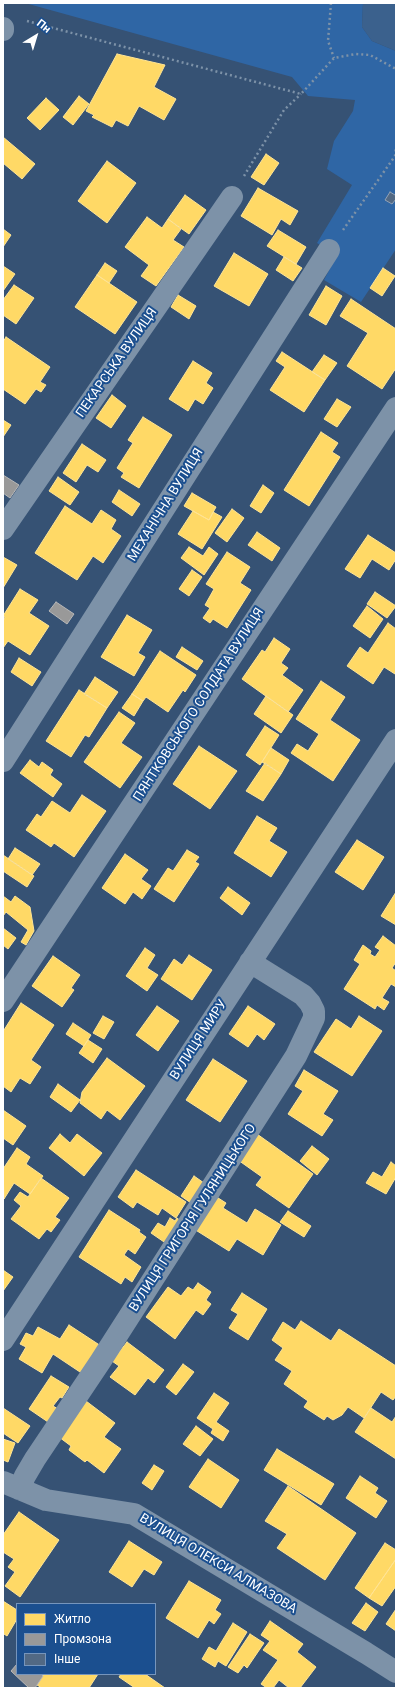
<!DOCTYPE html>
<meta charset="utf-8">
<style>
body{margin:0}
#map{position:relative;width:399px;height:1691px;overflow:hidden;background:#365274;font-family:Roboto,sans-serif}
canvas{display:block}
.frame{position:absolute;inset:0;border:4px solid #fff;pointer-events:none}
.legend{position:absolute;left:16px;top:1603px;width:140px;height:72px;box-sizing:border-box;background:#1b4f8f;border:1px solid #7695bc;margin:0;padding:5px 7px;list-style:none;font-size:12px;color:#fff}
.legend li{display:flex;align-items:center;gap:8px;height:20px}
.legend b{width:20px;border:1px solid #7695bc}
.north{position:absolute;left:16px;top:16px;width:40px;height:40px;-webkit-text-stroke:3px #1b4f8f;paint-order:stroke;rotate:38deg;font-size:11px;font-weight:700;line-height:16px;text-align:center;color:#fff}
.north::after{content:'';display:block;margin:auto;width:14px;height:18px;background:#fff;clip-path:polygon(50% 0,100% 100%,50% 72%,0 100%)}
</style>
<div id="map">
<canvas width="399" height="1691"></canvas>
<div class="frame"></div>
<ul class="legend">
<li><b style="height:11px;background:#ffd966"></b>Житло</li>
<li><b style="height:11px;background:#999"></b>Промзона</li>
<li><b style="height:11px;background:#526984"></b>Інше</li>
</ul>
<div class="north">Пн</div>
</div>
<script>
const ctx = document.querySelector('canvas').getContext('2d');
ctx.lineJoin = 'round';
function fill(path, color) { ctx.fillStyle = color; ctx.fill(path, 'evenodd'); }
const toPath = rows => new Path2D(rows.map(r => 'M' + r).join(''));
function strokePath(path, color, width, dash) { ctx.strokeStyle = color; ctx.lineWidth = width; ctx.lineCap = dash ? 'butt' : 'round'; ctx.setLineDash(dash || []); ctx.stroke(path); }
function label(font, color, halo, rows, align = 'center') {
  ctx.font = font + ' Roboto,sans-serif'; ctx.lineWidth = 4; ctx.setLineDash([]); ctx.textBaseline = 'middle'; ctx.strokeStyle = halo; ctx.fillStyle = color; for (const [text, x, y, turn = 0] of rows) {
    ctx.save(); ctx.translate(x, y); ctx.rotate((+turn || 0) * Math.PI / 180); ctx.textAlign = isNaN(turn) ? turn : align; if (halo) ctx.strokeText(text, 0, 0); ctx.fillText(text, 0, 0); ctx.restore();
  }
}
fill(toPath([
 [25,3,363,3,362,27,372,41,396,51,396,249,361,302,324,280,337,255,317,243,352,185,327,169,334,141,353,111,355,100,308,96,292,77]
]), '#2f66a5');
fill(toPath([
 [363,3,396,3,396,51,372,41,362,27]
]), '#3b618d');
const homes = toPath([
 [117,54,165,65,154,87,176,99,164,120,139,106,128,126,116,120,112,127,92,117,94,115,86,111,117,54],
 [79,96,89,104,73,125,63,117,79,96],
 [46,98,59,110,40,130,27,118,46,98],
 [3,137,35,164,22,179,3,163,3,137],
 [266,154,279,163,264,185,251,177,266,154],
 [107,161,136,183,107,223,78,201,107,161],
 [258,188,298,211,290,225,281,219,272,235,241,216,258,188],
 [185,195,206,210,189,234,168,219,185,195],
 [147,217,162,228,168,219,181,229,173,240,184,247,156,286,141,276,149,265,125,247,147,217],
 [3,229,11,235,3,247,3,229],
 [278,230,306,247,296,264,267,246,278,230],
 [234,253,268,274,249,306,214,286,234,253],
 [284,257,302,268,293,281,276,270,284,257],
 [105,263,117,271,109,283,97,275,105,263],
 [3,266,15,274,3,291,3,266],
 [383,268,395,276,382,296,370,288,383,268],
 [97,275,137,302,115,334,75,307,97,275],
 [14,285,34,298,16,324,3,315,3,300,14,285],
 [326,286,342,296,326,325,309,315,326,286],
 [178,295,196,306,189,319,171,307,178,295],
 [351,299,396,329,396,368,382,389,347,366,368,333,340,316,351,299],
 [6,337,50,367,40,382,46,385,41,392,36,389,25,404,3,389,3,342,6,337],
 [282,352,325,380,304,412,270,390,285,367,276,361,282,352],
 [324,355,337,363,325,380,312,372,324,355],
 [193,361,212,373,206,383,213,388,203,404,195,399,188,411,169,399,193,361],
 [112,395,126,406,111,428,96,418,112,395],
 [337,399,351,407,337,427,324,419,337,399],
 [143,417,172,435,139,488,121,477,124,473,117,468,133,443,128,440,143,417],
 [3,420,11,425,3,437,3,420],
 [321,432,338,443,332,452,340,457,309,506,284,490,321,432],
 [82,444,106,460,98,472,87,465,76,482,63,473,82,444],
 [58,477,79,492,70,505,49,491,58,477],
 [263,485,274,493,261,513,250,506,263,485],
 [119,490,140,504,132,516,112,502,119,490],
 [192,493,216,507,209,520,184,506,192,493],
 [65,506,92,524,101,510,116,520,111,529,121,536,103,563,93,556,77,580,35,553,65,506],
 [232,509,244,518,227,542,215,533,232,509],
 [193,511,209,520,213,512,222,517,202,549,178,534,193,511],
 [257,532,280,548,272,561,248,545,257,532],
 [368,535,396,553,396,559,389,570,372,559,360,578,345,569,368,535],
 [189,547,203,556,209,547,218,554,204,575,181,558,189,547],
 [227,552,250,567,240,583,251,590,227,628,213,619,210,623,203,618,210,608,205,605,214,589,206,584,227,552],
 [3,557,17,565,3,588,3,557],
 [192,570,202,577,189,596,179,589,192,570],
 [20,589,38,600,29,613,49,626,30,655,8,641,3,648,3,621,5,617,3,616,20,589],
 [375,592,396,606,387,618,367,604,375,592],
 [367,606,383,619,370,638,353,626,367,606],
 [127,615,152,630,138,653,145,657,134,676,101,657,127,615],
 [388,623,396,629,396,672,395,674,384,667,373,684,347,666,360,647,368,653,388,623],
 [274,638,290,649,281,663,288,668,282,675,303,690,288,712,242,679,262,650,265,652,274,638],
 [182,647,203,661,197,670,176,657,182,647],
 [160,651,196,675,185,692,183,690,168,712,146,697,143,701,132,694,160,651],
 [19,658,41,672,32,686,11,672,19,658],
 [95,677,118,692,107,708,84,694,95,677],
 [321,681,345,697,330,720,360,740,333,781,291,753,297,744,308,751,319,734,296,719,321,681],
 [79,690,107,708,89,737,85,735,71,757,46,741,79,690],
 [132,694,143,701,134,716,122,708,132,694],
 [266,696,293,715,281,733,254,714,266,696],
 [119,712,135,723,121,743,142,757,120,788,84,762,119,712],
 [265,726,279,735,260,765,246,755,265,726],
 [199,746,237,771,210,809,173,784,199,746],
 [271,748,289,760,281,774,262,762,271,748],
 [30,760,39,767,42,762,53,770,50,775,62,784,53,797,20,773,30,760],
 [265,763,281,774,263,801,246,791,265,763],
 [82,795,106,811,74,857,54,843,51,847,26,830,37,814,41,817,52,801,70,813,82,795],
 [257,816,277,828,269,841,287,852,271,877,234,853,257,816],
 [357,840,384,857,363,890,335,872,357,840],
 [15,848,40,864,32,875,8,859,15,848],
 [187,850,199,857,195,862,199,864,174,902,154,889,168,868,173,871,187,850],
 [125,854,148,870,141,879,151,886,142,899,133,892,125,904,102,888,125,854],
 [3,855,34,876,27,887,3,871,3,855],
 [228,887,250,903,242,915,220,898,228,887],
 [396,892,396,925,381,916,396,892],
 [3,896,11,902,15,896,30,907,34,931,26,945,21,942,28,930,6,912,3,916,3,896],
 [3,928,16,938,8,949,3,945,3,928],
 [383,936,396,946,396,962,392,968,396,971,396,987,391,984,382,998,389,1002,384,1010,377,1005,375,1009,344,989,360,964,354,960,363,945,371,951,370,954,375,957,380,950,375,947,383,936],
 [145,948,155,955,147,968,158,975,147,991,126,976,145,948],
 [189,955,212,970,192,1000,161,979,174,959,182,965,189,955],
 [53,956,80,975,71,988,74,990,62,1007,32,986,53,956],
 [21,1003,54,1025,31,1060,41,1067,30,1084,20,1078,11,1092,3,1086,3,1029,4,1030,21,1003],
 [157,1006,179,1021,158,1051,136,1035,157,1006],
 [248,1006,275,1024,264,1040,257,1034,248,1047,229,1034,248,1006],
 [103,1016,114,1022,104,1039,93,1033,103,1016],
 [359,1016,382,1031,352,1076,314,1052,336,1019,351,1029,359,1016],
 [73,1023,91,1035,84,1046,66,1034,73,1023],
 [88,1040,102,1049,93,1063,79,1053,88,1040],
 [107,1058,145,1086,120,1120,107,1110,101,1119,80,1103,82,1092,107,1058],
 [213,1059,247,1081,220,1122,186,1100,213,1059],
 [304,1070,338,1091,323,1114,333,1120,322,1136,288,1114,303,1091,295,1086,304,1070],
 [58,1084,80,1100,71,1112,50,1097,58,1084],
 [3,1110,26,1126,13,1145,3,1138,3,1110],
 [60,1134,70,1143,77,1134,102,1153,84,1176,49,1148,60,1134],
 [257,1134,313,1174,289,1208,256,1185,262,1177,238,1160,257,1134],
 [312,1146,329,1159,317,1175,300,1161,312,1146],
 [17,1148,30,1157,26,1164,43,1176,30,1194,14,1183,4,1199,3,1169,17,1148],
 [391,1162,396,1166,396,1177,386,1194,366,1183,373,1172,382,1177,391,1162],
 [136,1170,186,1202,176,1218,162,1208,158,1215,137,1202,133,1208,118,1197,136,1170],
 [194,1176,204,1183,191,1203,181,1196,194,1176],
 [41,1178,69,1198,55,1217,60,1220,51,1232,47,1229,39,1239,11,1219,21,1206,14,1200,20,1192,28,1197,41,1178],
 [215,1196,226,1203,223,1208,247,1223,255,1209,281,1225,263,1255,237,1239,229,1251,194,1229,215,1196],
 [109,1210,140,1230,139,1232,146,1237,135,1254,128,1249,124,1255,141,1267,132,1282,125,1277,121,1284,79,1257,109,1210],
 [288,1211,311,1226,304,1237,280,1222,288,1211],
 [170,1218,175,1221,177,1218,182,1222,167,1244,151,1233,158,1223,165,1227,170,1218],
 [3,1270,13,1277,3,1291,3,1270],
 [198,1283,211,1292,206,1300,211,1304,203,1315,196,1310,175,1339,146,1317,168,1287,181,1296,188,1287,193,1290,198,1283],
 [242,1293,267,1309,248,1340,229,1328,238,1314,231,1310,242,1293],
 [301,1321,331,1341,339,1329,396,1366,396,1396,393,1400,381,1392,364,1418,348,1407,342,1415,333,1420,327,1416,324,1420,304,1407,308,1401,284,1384,292,1371,275,1360,283,1348,272,1340,283,1322,295,1330,301,1321],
 [69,1325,101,1346,83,1374,53,1354,42,1373,19,1359,26,1347,20,1344,26,1333,33,1336,38,1327,60,1339,69,1325],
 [127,1342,164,1370,154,1383,148,1378,135,1395,110,1377,119,1366,112,1361,127,1342],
 [183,1364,194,1372,176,1395,166,1387,183,1364],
 [51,1376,69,1387,62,1398,60,1397,53,1406,58,1409,48,1422,29,1409,51,1376],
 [214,1393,229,1403,216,1422,229,1431,223,1441,211,1433,213,1429,197,1418,214,1393],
 [86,1401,115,1423,104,1437,121,1449,104,1473,87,1460,85,1462,69,1450,71,1446,59,1437,86,1401],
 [3,1408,30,1426,18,1443,3,1433,3,1408],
 [371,1408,392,1422,396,1416,396,1459,355,1432,371,1408],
 [196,1426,213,1439,200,1456,183,1444,196,1426],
 [3,1439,15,1443,8,1462,3,1460,3,1439],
 [277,1449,334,1484,321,1505,264,1470,277,1449],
 [208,1459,239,1480,221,1508,189,1487,208,1459],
 [154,1465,164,1471,152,1490,142,1483,154,1465],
 [360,1476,378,1488,375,1493,387,1501,376,1518,346,1498,360,1476],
 [288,1486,356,1533,325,1580,277,1548,287,1534,265,1521,288,1486],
 [19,1512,59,1540,20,1597,5,1586,15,1572,8,1567,14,1559,3,1552,3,1535,19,1512],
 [129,1541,162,1562,154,1575,144,1569,132,1587,109,1572,129,1541],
 [385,1543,396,1550,396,1559,369,1598,355,1588,385,1543],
 [396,1559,396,1586,382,1606,369,1598,396,1559],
 [189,1581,221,1600,215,1610,221,1614,214,1624,209,1620,198,1638,166,1618,189,1581],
 [3,1601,17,1610,17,1619,7,1636,4,1634,3,1636,3,1601],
 [366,1603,378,1612,365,1631,352,1623,366,1603],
 [396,1609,396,1631,386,1624,396,1609],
 [270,1621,303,1644,297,1652,316,1667,300,1688,289,1688,279,1680,273,1688,267,1688,261,1684,278,1660,263,1650,270,1641,261,1635,270,1621],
 [233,1623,247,1632,226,1666,218,1661,215,1667,202,1659,209,1647,216,1651,233,1623],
 [250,1634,264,1643,247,1668,244,1665,238,1673,228,1667,250,1634],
 [44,1674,98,1674,89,1688,42,1688,37,1685,44,1674],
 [121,1674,145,1674,165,1688,135,1688,119,1677,121,1674]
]);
fill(homes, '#ffd966');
strokePath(homes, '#ffe494', 1);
const industry = toPath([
 [3,475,19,485,10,498,3,493,3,475],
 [56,602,74,614,67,624,49,611,56,602],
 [17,1664,17,1674,41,1674,43,1676,35,1688,29,1688,11,1671,17,1664]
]);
fill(industry, '#999');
strokePath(industry, '#b8b8b8', 1);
const building = toPath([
 [390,192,395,195,396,193,396,199,392,204,385,200,390,192]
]);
fill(building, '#526984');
strokePath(building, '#92a2b6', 1);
strokePath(toPath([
 [331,3,328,41,334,58],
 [27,21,301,94,334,58,356,54,370,55,396,69],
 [244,176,284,110,301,94],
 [343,230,395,156,396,148]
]), '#7d92a8', 2.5, [2, 3]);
strokePath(toPath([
 [3,28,3,30],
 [3,529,232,197],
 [3,761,329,250],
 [3,1001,396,408],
 [3,1340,396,740],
 [3,1482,46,1500,134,1514,366,1653,396,1672],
 [19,1489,25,1476,35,1459,100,1362,296,1056,314,1018,314,1011,310,1003,303,995,250,962]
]), '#7d92a8', 22);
label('13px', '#fff', '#1b4f8f', [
 ["ПЕКАРСЬКА ВУЛИЦЯ",117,363,-55],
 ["МЕХАНІЧНА ВУЛИЦЯ",166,505,-58],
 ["ПЯНТКОВСЬКОГО СОЛДАТА ВУЛИЦЯ",199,705,-57],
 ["ВУЛИЦЯ МИРУ",199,1040,-57],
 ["ВУЛИЦЯ ГРИГОРІЯ ГУЛЯНИЦЬКОГО",193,1218,-57],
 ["ВУЛИЦЯ ОЛЕКСИ АЛМАЗОВА",218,1564,31]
]);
</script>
